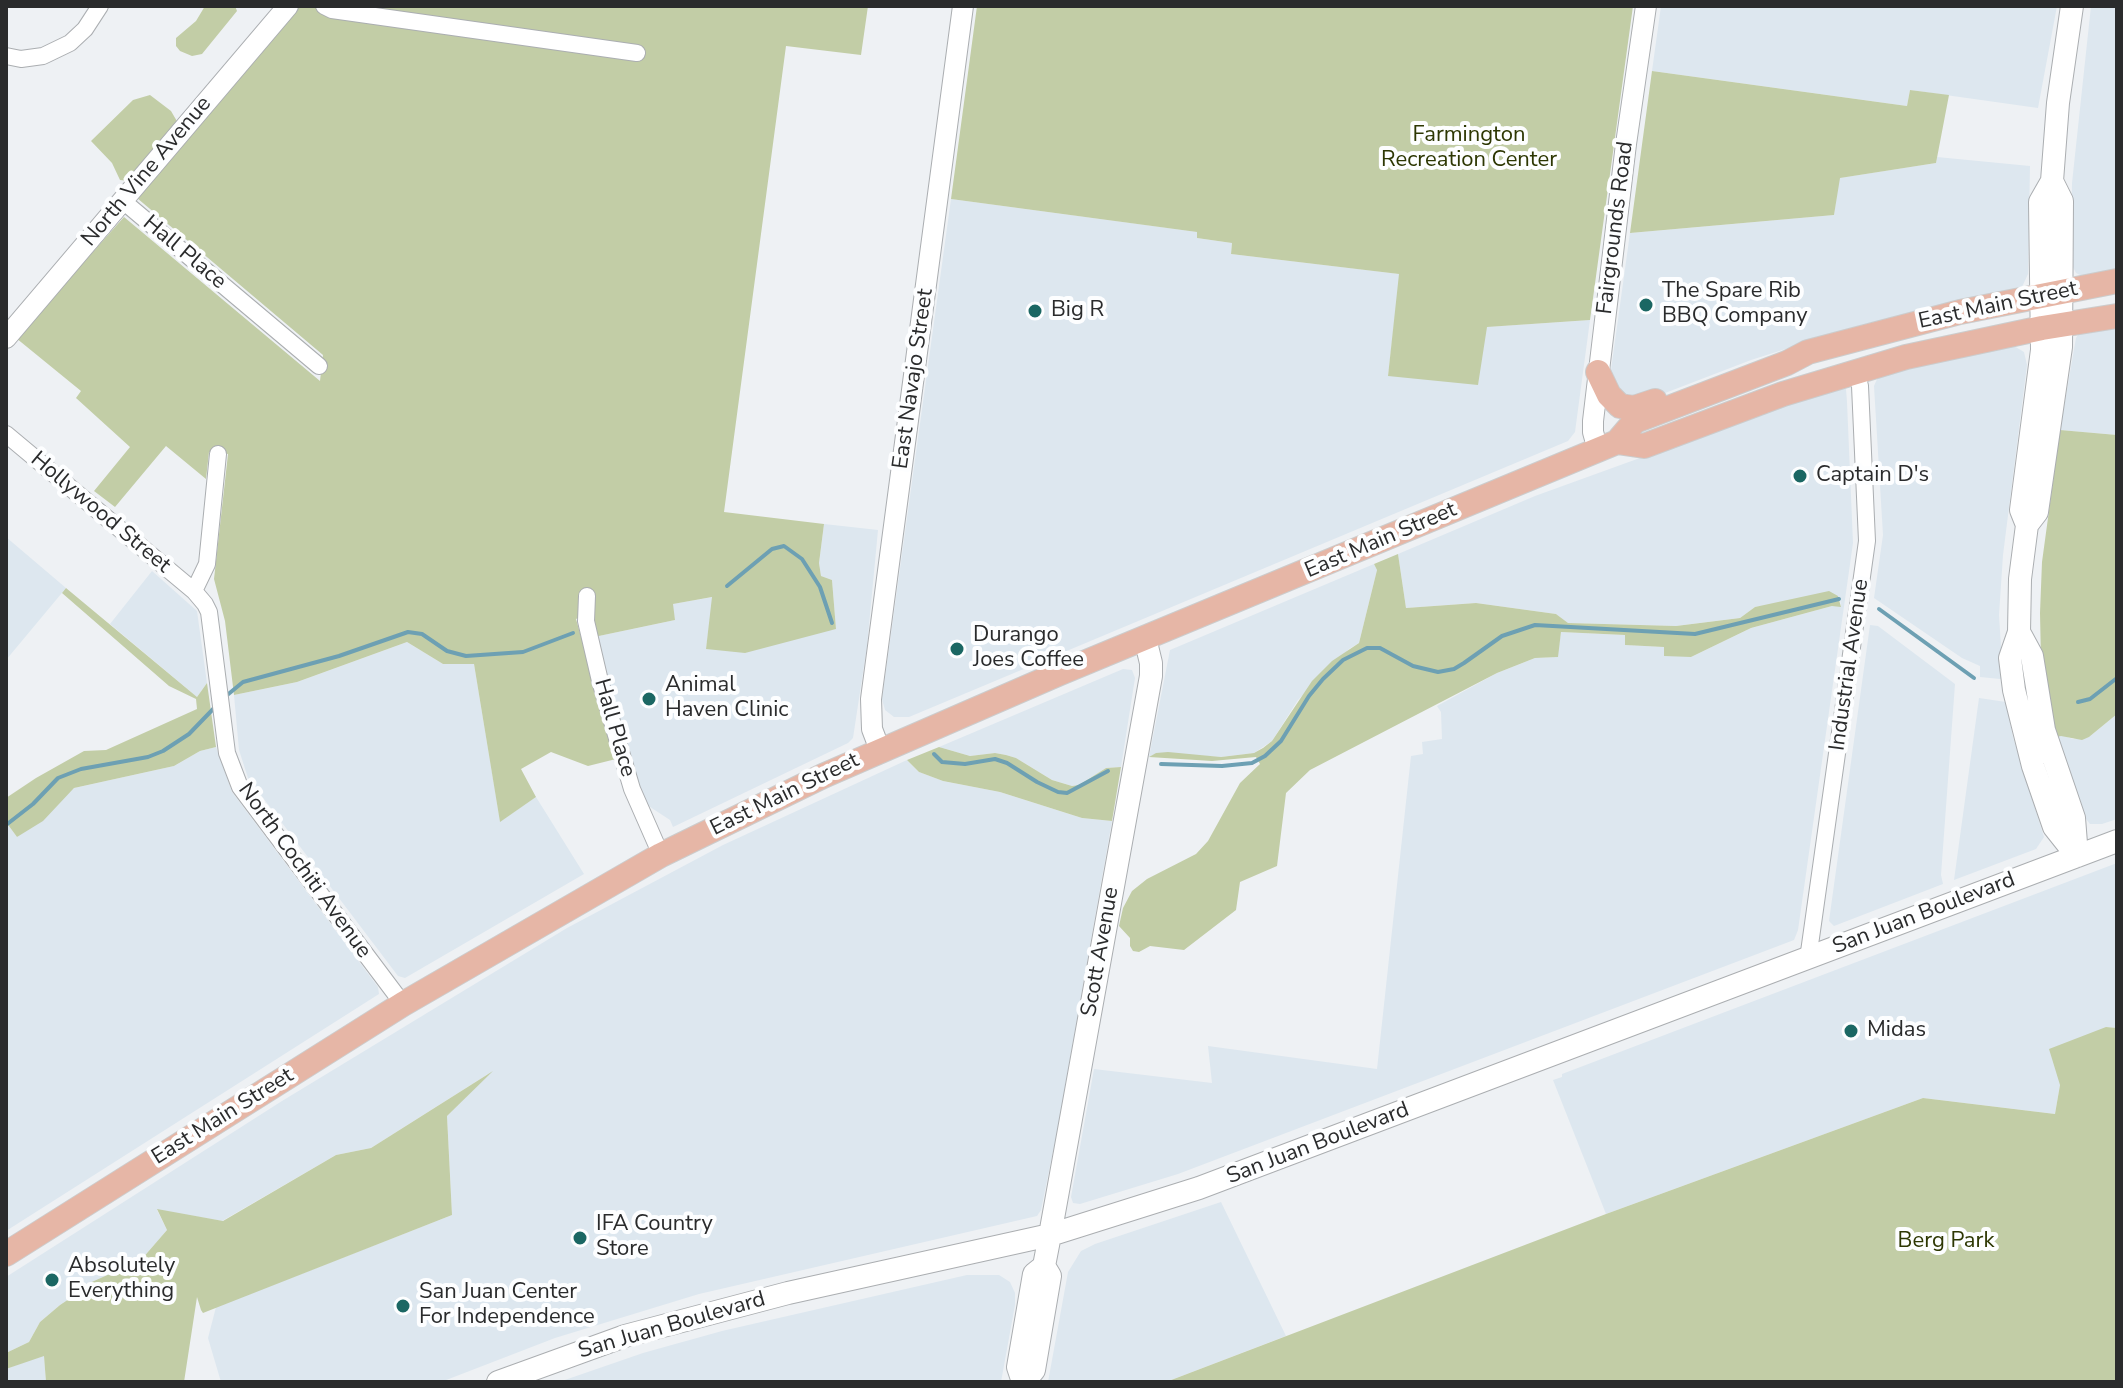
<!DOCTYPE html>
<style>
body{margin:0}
#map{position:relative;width:2123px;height:1388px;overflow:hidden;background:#eef1f4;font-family:"Nunito Sans",sans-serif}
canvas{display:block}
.frame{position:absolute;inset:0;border:8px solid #2a2b2c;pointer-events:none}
</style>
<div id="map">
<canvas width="2123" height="1388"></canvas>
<div class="frame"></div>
</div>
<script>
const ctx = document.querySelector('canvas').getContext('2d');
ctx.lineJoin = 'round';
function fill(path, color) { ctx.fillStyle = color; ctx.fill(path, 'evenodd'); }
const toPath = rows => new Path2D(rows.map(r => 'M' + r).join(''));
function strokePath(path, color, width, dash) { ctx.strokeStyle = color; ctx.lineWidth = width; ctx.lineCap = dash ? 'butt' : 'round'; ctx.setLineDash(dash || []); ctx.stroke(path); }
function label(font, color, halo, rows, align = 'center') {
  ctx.font = font + ' "Nunito Sans",sans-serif'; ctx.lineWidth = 8; ctx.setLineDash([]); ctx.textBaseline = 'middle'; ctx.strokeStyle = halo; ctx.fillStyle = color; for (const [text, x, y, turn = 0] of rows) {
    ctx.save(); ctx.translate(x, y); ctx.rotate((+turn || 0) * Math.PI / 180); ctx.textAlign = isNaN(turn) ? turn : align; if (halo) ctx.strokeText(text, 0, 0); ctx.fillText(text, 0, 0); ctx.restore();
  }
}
fill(toPath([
 [1661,6,2057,6,2038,108,1910,90,1907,106,1652,71],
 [2091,6,2117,6,2117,272,2084,277,2076,273,2071,263,2072,183],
 [1937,157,2030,166,2028,274,2022,287,1861,325,1751,360,1639,403,1618,398,1610,377,1630,233,1834,215,1839,178,1936,163],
 [951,199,1198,232,1197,238,1232,243,1231,254,1400,274,1388,376,1486,327,1590,320,1575,432,1568,441,909,717,894,717,885,710,882,699],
 [2117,326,2117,435,2060,430,2076,338,2079,333],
 [2014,346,2024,352,2027,365,2003,555,1999,615,2003,679,2000,679,1980,677,1980,666,1962,658,1874,598,1883,535,1874,386,1878,377,1946,359],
 [1841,388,1846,389,1847,402,1853,543,1798,930,1794,940,1178,1174,1080,1204,1073,1203,1071,1197,1094,1069,1212,1083,1208,1046,1377,1069,1411,756,1423,754,1422,742,1442,739,1441,712,1437,706,1497,673,1535,658,1557,657,1561,632,1626,635,1626,645,1664,647,1691,657,1751,628,1832,606,1841,606,1840,598,1755,607,1740,618,1676,626,1567,623,1556,614,1476,603,1406,608,1398,554,1535,496,1764,413],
 [824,524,878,530,867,646,853,738,848,743,673,827,670,820,644,803,594,637,675,620,672,604,713,597,706,649,836,629,832,580,821,576,819,563],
 [6,537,66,588,6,660],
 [1374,564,1377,570,1359,643,1349,649,1298,700,1272,741,1254,753,1221,757,1157,753,1149,757,1170,650],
 [152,571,197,611,207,683,197,697,110,624],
 [1870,625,1878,626,1955,684,1941,875,1943,884,1834,926,1829,921],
 [407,642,443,664,474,664,500,821,536,797,584,874,405,978,398,976,248,778,239,750,234,695,297,682],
 [1123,669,1132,670,1135,678,1121,767,1106,768,1079,785,1072,786,1052,780,1016,758,1006,755,995,753,970,756,939,747],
 [1979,698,2006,702,2013,737,2044,837,2036,849,1954,880],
 [2117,714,2117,819,2102,824,2090,824,2082,814,2056,737,2061,735,2073,739,2089,737],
 [216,747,232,792,378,987,379,994,6,1231,6,822,17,837,74,788,174,766,200,751],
 [907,760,919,772,943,781,1000,792,1082,818,1112,821,1057,1132,1041,1210,1037,1216,699,1294,555,1338,441,1382,221,1382,208,1338,216,1307,452,1215,447,1116,488,1074,371,1148,336,1155,222,1221,157,1210,167,1230,141,1260,85,1285,81,1291,60,1305,40,1322,29,1342,6,1353,6,1277,282,1101,567,928,723,845],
 [2117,863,2117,1028,2106,1027,2060,1085,2055,1114,1923,1098,1606,1214,1553,1080,1562,1077,1562,1074],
 [1221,1202,1286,1336,1166,1382,1048,1382,1068,1272,1081,1251,1095,1244],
 [967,1275,999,1275,1010,1282,1015,1293,1015,1305,1001,1382,559,1382,643,1353,722,1331],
 [44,1355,46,1382,6,1382,6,1369]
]), '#dde7ef');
fill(toPath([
 [205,6,235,6,237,11,202,54,192,56,180,51,176,46,176,38,196,21],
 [298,6,868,6,861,55,786,46,724,512,824,524,819,563,821,576,832,580,836,629,745,653,706,649,712,597,673,604,675,620,594,637,591,612,576,619,616,759,588,766,551,752,521,769,536,797,500,822,474,664,443,664,407,642,297,682,234,695,225,621,214,579,228,454,209,452,206,479,166,446,115,507,94,491,130,447,76,398,81,391,16,338,124,217,320,381,323,355,137,198],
 [977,6,1633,6,1590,320,1487,327,1478,385,1388,376,1399,274,1231,254,1232,243,1197,238,1197,232,951,199],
 [1652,71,1907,106,1910,90,1949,95,1936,163,1840,178,1834,215,1630,233],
 [150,95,171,111,178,123,129,181,120,180,112,163,91,141,133,100],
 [2060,430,2117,435,2117,714,2089,737,2082,740,2061,736,2056,737,2041,661,2040,613,2042,562],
 [1398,554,1406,608,1476,603,1556,614,1568,623,1676,626,1740,618,1755,607,1829,591,1838,596,1841,607,1832,606,1751,628,1691,657,1664,656,1664,647,1625,645,1625,635,1561,632,1558,657,1535,658,1497,673,1310,770,1286,793,1277,866,1240,882,1236,910,1184,950,1150,946,1139,952,1133,951,1130,946,1130,938,1119,926,1123,908,1132,891,1147,879,1196,854,1208,841,1240,783,1260,764,1256,757,1212,761,1149,757,1156,753,1168,752,1221,757,1254,753,1263,748,1272,741,1312,681,1332,661,1359,643,1377,570,1374,564],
 [66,588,197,697,207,683,216,747,200,751,174,766,74,788,43,821,17,837,6,822,6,798,36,778,84,751,106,750,197,709,196,699,169,686,62,593],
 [939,747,970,756,995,753,1006,755,1016,758,1052,780,1072,786,1079,785,1106,768,1121,767,1112,821,1082,818,1000,792,943,781,919,772,907,760],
 [2106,1027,2117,1028,2117,1382,1166,1382,1606,1214,1923,1098,2055,1114,2060,1085,2049,1049],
 [493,1071,447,1116,452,1215,208,1311,203,1313,201,1310,197,1297,184,1382,46,1382,44,1356,6,1369,6,1353,29,1342,40,1322,60,1305,81,1291,85,1285,141,1260,167,1230,157,1209,223,1221,336,1155,371,1148]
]), '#c2cda6');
strokePath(toPath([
 [727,586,772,549,784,546,802,559,820,587,832,623],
 [1879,609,1974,678],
 [226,696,243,682,339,656,408,632,422,634,447,651,466,656,523,652,573,633],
 [2078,702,2090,699,2117,678],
 [934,754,942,762,965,764,995,759,1007,763,1037,782,1058,792,1067,793,1108,771],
 [1161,764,1222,766,1252,763,1265,756,1281,741,1309,696,1323,679,1343,660,1367,648,1380,648,1413,666,1438,672,1454,669,1464,663,1502,636,1535,625,1695,634,1839,599],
 [6,825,33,804,58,778,81,769,148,757,163,751,189,734,217,705]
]), '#6da0b3', 4);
const minor = toPath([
 [324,6,332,10,637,53],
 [6,56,21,59,43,56,70,43,85,29,100,6],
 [123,201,319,366],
 [6,434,194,591,205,604,209,612,227,753,240,787,403,1004],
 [194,591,207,564,218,454],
 [587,596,586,621,600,681,632,789,661,855],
 [1808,959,1867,541,1860,386,1856,371]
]);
const tertiary = toPath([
 [6,338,288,6],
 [1598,450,1593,432,1593,421,1626,144,1646,6],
 [880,750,872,729,871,699,963,6]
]);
const secondary = toPath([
 [2072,6,2058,103,2052,181,2040,202,2042,350,2021,510,2027,525,2020,579,2019,632,2010,658,2014,690,2033,766,2054,827,2077,856],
 [2027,525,2037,512,2061,347,2062,201,2052,181],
 [2019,632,2032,656,2044,730,2074,818,2077,856],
 [498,1382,625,1336,788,1293,1050,1235,1199,1188,2117,841],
 [1023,1382,1018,1367,1034,1274,1044,1266,1050,1235,1151,676,1151,663,1145,638],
 [1024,1382,1034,1370,1050,1276,1044,1266]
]);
const primary = toPath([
 [1598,372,1609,395,1620,406,1634,408,1655,401],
 [1617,442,1644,446,1783,394,1906,357,2042,328,2117,316],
 [6,1254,403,1004,661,855,823,776,1060,673,1617,442,1635,421,1787,363,1808,352,1960,312,2117,281]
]);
strokePath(minor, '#abaeb1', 18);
strokePath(tertiary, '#abaeb1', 22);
strokePath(secondary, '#abaeb1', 24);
strokePath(primary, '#ccc', 26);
strokePath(minor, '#fff', 16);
strokePath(tertiary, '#fff', 20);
strokePath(secondary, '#fff', 22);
strokePath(primary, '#e6b6a6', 24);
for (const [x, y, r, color] of [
 [1646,305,8,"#1b6763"],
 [1035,311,8,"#1b6763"],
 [1800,476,8,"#1b6763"],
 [957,649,8,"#1b6763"],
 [649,699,8,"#1b6763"],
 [1851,1031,8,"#1b6763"],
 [580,1238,8,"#1b6763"],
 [52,1280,8,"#1b6763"],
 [403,1306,8,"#1b6763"]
]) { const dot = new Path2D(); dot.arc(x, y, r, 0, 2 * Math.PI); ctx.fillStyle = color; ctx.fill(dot); strokePath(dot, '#fdfeff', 3); }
label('22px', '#2d3703', '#fdfeff', [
 ["Farmington",1469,136],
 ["Recreation Center",1469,161],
 ["Berg Park",1946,1242]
]);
label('22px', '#2a2b2c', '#fdfeff', [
 ["North Vine Avenue",147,172,-50],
 ["Fairgrounds Road",1616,228,-83],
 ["Hall Place",184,253,40],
 ["East Main Street",1998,306,-12],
 ["East Navajo Street",914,379,-82],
 ["Hollywood Street",100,513,40],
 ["East Main Street",1381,541,-23],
 ["Industrial Avenue",1850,665,-82],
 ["Hall Place",614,728,74],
 ["East Main Street",785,795,-26],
 ["North Cochiti Avenue",304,871,54],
 ["San Juan Boulevard",1924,914,-21],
 ["Scott Avenue",1101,952,-80],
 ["East Main Street",223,1117,-32],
 ["San Juan Boulevard",1318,1144,-21],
 ["San Juan Boulevard",672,1326,-16]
]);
label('22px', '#2a2b2c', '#fdfeff', [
 ["The Spare Rib",1662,292],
 ["BBQ Company",1662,317],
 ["Big R",1051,311],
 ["Captain D's",1816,476],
 ["Durango",973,636],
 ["Joes Coffee",973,661],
 ["Animal",665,686],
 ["Haven Clinic",665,711],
 ["Midas",1867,1031],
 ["IFA Country",596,1225],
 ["Store",596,1250],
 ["Absolutely",68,1267],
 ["Everything",68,1292],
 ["San Juan Center",419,1293],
 ["For Independence",419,1318]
], 'left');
</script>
